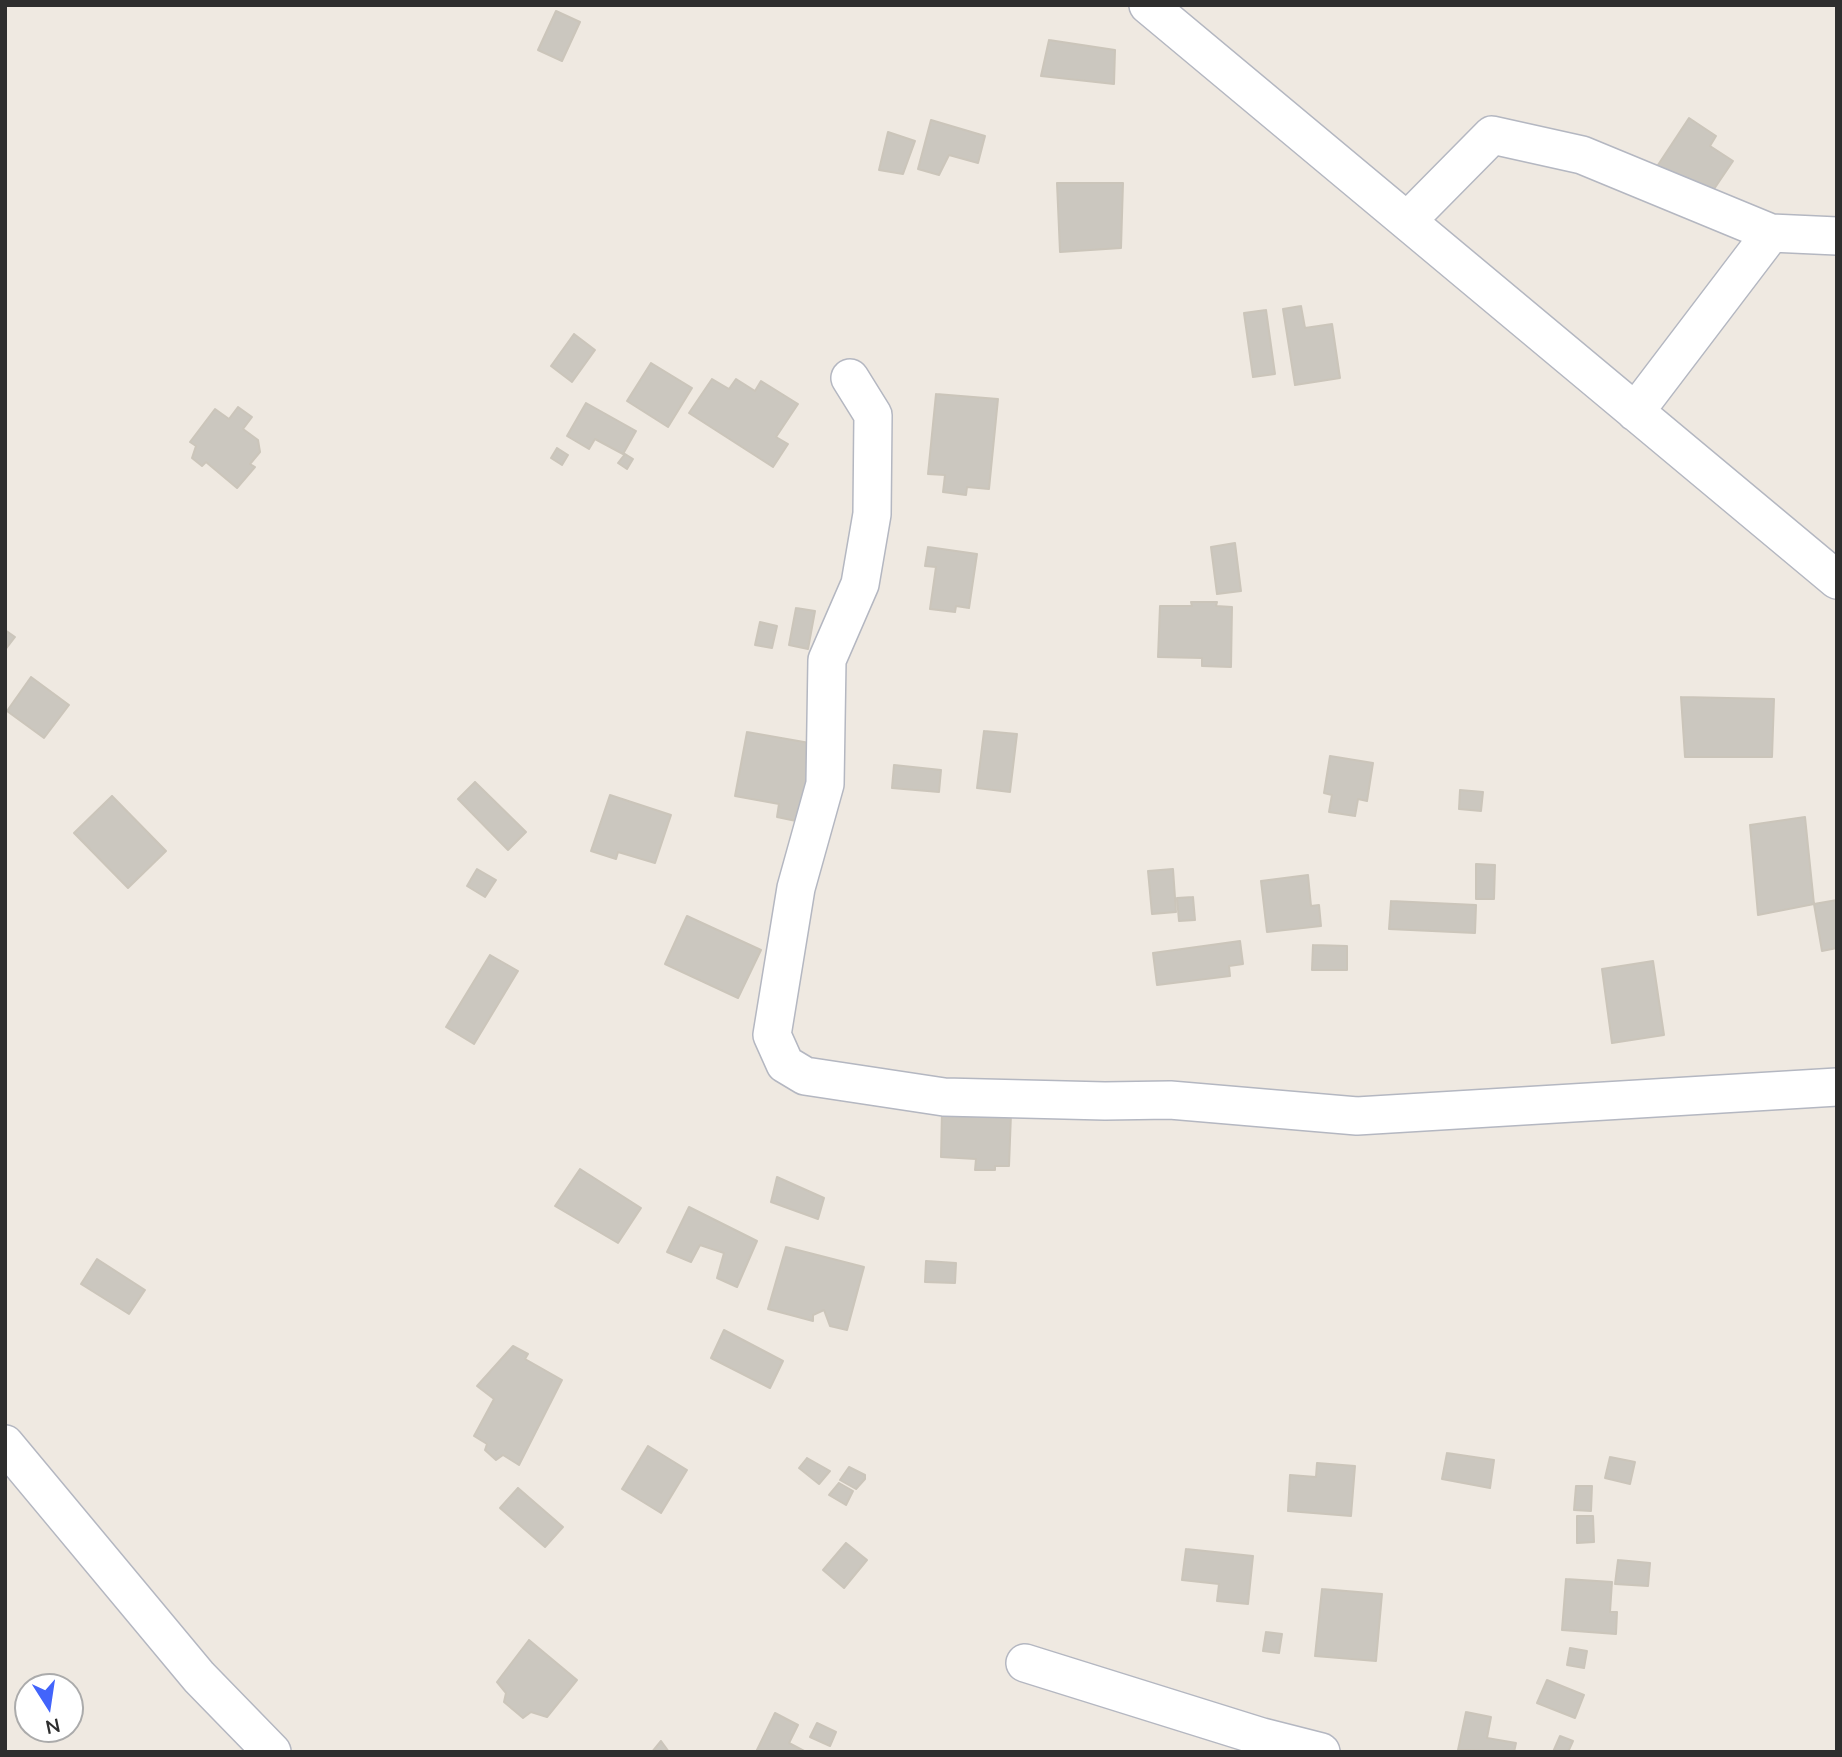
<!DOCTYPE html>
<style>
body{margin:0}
#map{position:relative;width:1842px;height:1757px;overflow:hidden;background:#efe9e1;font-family:Mulish,sans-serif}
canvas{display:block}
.frame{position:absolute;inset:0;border:7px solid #2e2e2e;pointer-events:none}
.north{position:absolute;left:14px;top:1673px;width:70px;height:70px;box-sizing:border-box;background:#fff;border:2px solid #ababab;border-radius:50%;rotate:168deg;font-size:19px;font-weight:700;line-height:28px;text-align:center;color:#2e2e2e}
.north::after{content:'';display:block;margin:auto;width:24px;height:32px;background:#4264fb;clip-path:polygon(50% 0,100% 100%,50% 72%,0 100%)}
</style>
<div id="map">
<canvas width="1842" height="1757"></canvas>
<div class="frame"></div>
<div class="north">N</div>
</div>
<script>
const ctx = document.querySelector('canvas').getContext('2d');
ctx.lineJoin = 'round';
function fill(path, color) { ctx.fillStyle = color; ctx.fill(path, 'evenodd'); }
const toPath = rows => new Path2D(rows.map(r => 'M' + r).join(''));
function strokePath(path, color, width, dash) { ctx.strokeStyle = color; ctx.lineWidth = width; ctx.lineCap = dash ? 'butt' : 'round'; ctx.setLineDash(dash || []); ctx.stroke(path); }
const building = toPath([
 [556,11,580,22,562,61,538,50,556,11],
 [1049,40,1115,50,1114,84,1041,76,1049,40],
 [1689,118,1716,136,1710,146,1733,161,1710,195,1656,168,1689,118],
 [931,120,985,136,978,163,949,155,939,175,918,169,931,120],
 [888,132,915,141,903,174,879,170,888,132],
 [1057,183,1123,183,1121,248,1060,252,1057,183],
 [1301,306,1305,328,1332,324,1340,378,1295,385,1283,309,1301,306],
 [1266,310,1275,374,1253,377,1244,313,1266,310],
 [574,334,595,350,572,382,551,366,574,334],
 [651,363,692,388,668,427,627,401,651,363],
 [712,379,729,389,736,379,755,391,761,381,798,404,776,437,788,444,773,467,689,413,712,379],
 [936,394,998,399,989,489,967,487,966,495,943,492,945,475,928,474,936,394],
 [586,403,636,431,623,454,595,439,589,449,567,436,586,403],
 [238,407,252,417,243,429,258,440,260,452,250,464,255,467,237,488,206,462,202,466,192,458,196,446,190,442,215,409,229,419,238,407],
 [557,448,568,455,562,465,551,458,557,448],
 [625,454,633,459,627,469,618,463,625,454],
 [1235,543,1241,591,1217,594,1211,547,1235,543],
 [928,547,977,554,969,608,956,606,955,612,930,609,936,567,925,566,928,547],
 [1191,602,1217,602,1216,606,1232,607,1231,667,1202,666,1202,658,1158,657,1160,606,1192,606,1191,602],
 [796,608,815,611,808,649,789,645,796,608],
 [760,622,777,626,772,648,755,645,760,622],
 [5,630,15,637,5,650,5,630],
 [31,677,69,705,44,738,7,711,31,677],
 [1681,697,1774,699,1772,757,1685,757,1681,697],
 [984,731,1017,734,1010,792,977,788,984,731],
 [747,732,821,745,801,822,777,817,779,804,735,796,747,732],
 [1330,756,1373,763,1367,801,1358,799,1355,816,1329,812,1332,795,1324,793,1330,756],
 [894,765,941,770,939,792,892,788,894,765],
 [475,782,526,832,508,850,458,799,475,782],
 [1460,790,1483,792,1481,811,1459,809,1460,790],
 [610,795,671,815,655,863,618,852,616,859,591,851,610,795],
 [112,796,166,851,128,888,74,833,112,796],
 [1805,817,1814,904,1758,915,1750,825,1805,817],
 [1476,864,1495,865,1494,899,1476,899,1476,864],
 [477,869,496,880,485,897,467,886,477,869],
 [1173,869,1176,912,1152,914,1148,871,1173,869],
 [1308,875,1311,906,1319,905,1321,926,1267,932,1261,881,1308,875],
 [1193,897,1195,920,1179,921,1177,898,1193,897],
 [1837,900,1837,948,1822,951,1814,904,1837,900],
 [1391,901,1476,905,1475,933,1389,929,1391,901],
 [687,916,761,950,738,998,665,964,687,916],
 [1240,941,1243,964,1229,966,1230,976,1157,985,1153,953,1240,941],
 [1313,945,1347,946,1347,970,1312,970,1313,945],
 [490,955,518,971,474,1044,446,1027,490,955],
 [1653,961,1664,1035,1612,1043,1602,969,1653,961],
 [942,1111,1011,1114,1009,1166,995,1166,995,1170,975,1170,976,1159,941,1157,942,1111],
 [580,1169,641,1208,618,1243,555,1206,580,1169],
 [777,1177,824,1198,818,1219,771,1202,777,1177],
 [689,1207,757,1241,737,1287,717,1278,724,1253,700,1245,691,1262,667,1252,689,1207],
 [786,1247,864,1267,847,1330,830,1326,824,1310,813,1315,813,1321,768,1309,786,1247],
 [97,1259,145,1290,129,1314,81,1284,97,1259],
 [926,1261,956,1263,955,1283,925,1282,926,1261],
 [724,1330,783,1361,770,1388,711,1358,724,1330],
 [513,1346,528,1354,525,1359,562,1380,519,1465,503,1455,496,1460,485,1450,487,1444,474,1436,494,1399,477,1386,513,1346],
 [648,1446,687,1470,661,1513,622,1489,648,1446],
 [1447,1453,1494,1460,1490,1488,1442,1479,1447,1453],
 [1610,1457,1635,1462,1630,1484,1605,1478,1610,1457],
 [807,1458,830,1471,819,1484,799,1468,807,1458],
 [1317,1463,1355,1466,1351,1516,1288,1511,1290,1475,1316,1477,1317,1463],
 [849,1467,865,1475,865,1479,856,1489,840,1480,849,1467],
 [839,1483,853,1491,846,1505,829,1495,839,1483],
 [1576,1486,1592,1486,1591,1511,1574,1510,1576,1486],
 [518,1488,563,1527,545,1547,500,1508,518,1488],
 [1577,1516,1593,1516,1594,1542,1577,1543,1577,1516],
 [846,1543,867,1560,844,1588,823,1570,846,1543],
 [1186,1549,1253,1556,1248,1604,1217,1601,1219,1584,1182,1580,1186,1549],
 [1618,1560,1650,1563,1648,1586,1615,1584,1618,1560],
 [1566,1579,1612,1582,1610,1612,1617,1612,1616,1634,1562,1630,1566,1579],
 [1322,1589,1382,1594,1376,1661,1315,1656,1322,1589],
 [1266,1632,1282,1634,1279,1653,1263,1651,1266,1632],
 [529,1640,577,1680,547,1717,531,1712,523,1718,504,1702,506,1693,497,1682,529,1640],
 [1570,1648,1587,1651,1584,1668,1567,1665,1570,1648],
 [1547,1680,1584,1695,1575,1718,1537,1703,1547,1680],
 [1466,1712,1491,1717,1487,1738,1516,1743,1514,1752,1458,1750,1466,1712],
 [775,1713,798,1725,789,1743,806,1752,756,1752,775,1713],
 [817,1723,836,1732,830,1746,810,1737,817,1723],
 [1560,1736,1573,1741,1568,1752,1553,1752,1560,1736],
 [661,1741,669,1752,652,1752,661,1741]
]);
fill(building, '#cbc7bf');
strokePath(building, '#cbc5ba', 2);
const minor = toPath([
 [1148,5,1837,580],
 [1408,220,1492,135,1582,155,1771,233],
 [850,378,873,415,872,514,860,584,827,660,825,784,796,888,772,1035,785,1064,805,1076,944,1097,1105,1101,1170,1100,1357,1116,1837,1087],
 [1635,412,1771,233,1837,236],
 [5,1444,199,1677,272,1752],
 [1025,1663,1262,1737,1321,1752]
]);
strokePath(minor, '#b4b7c1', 40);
strokePath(minor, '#fff', 37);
</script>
